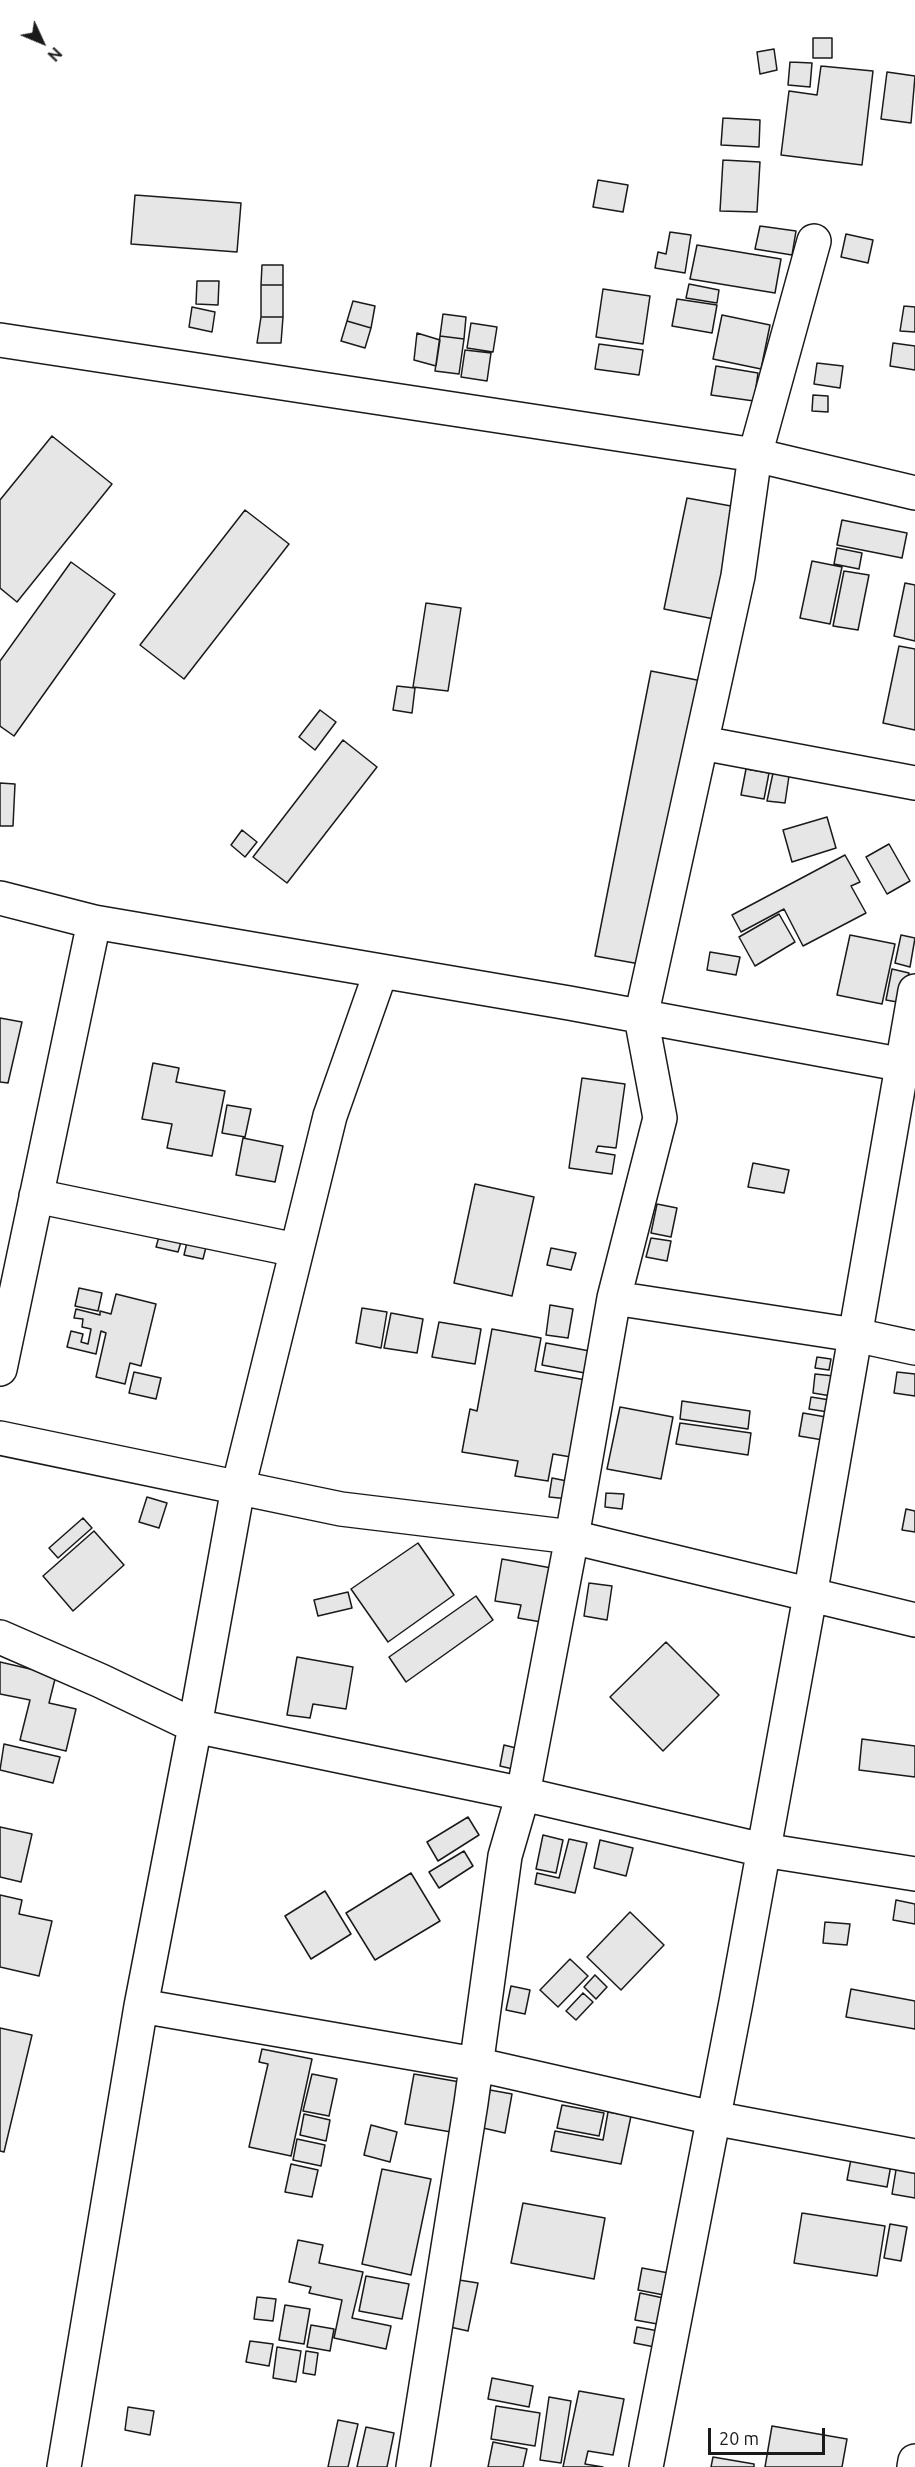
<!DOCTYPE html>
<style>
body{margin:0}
#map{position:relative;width:915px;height:2467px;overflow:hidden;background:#fff;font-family:Ubuntu,sans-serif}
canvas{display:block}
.north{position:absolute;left:12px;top:12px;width:60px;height:60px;-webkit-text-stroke:4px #fff;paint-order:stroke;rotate:134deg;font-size:16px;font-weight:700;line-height:24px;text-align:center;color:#1a1a1a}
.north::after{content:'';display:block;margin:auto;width:21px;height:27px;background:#1a1a1a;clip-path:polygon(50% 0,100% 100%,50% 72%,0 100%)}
.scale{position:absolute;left:708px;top:2428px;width:117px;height:27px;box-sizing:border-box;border:3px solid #1a1a1a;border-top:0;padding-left:8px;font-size:18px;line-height:21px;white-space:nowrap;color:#1a1a1a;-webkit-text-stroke:4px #fff;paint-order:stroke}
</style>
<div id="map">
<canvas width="915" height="2467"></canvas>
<div class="north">N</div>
<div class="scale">20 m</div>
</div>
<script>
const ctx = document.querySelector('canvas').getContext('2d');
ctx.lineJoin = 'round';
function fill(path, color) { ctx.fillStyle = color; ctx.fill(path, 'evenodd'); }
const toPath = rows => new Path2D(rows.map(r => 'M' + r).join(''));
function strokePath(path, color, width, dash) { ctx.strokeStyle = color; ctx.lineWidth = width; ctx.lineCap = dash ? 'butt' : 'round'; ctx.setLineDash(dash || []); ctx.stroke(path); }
const building = toPath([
 [813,38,832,38,832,58,813,58,813,38],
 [774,49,777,70,760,74,757,52,774,49],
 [790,62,812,63,810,87,788,85,790,62],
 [821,66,873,71,862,165,781,155,789,91,817,95,821,66],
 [887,72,915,76,911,123,881,119,887,72],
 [723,118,760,120,759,147,721,145,723,118],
 [723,160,760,162,757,212,720,211,723,160],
 [598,180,628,185,623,212,593,207,598,180],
 [135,195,241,203,237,252,131,244,135,195],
 [760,226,796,231,792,255,755,249,760,226],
 [670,232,691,235,685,273,655,268,658,252,666,254,670,232],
 [846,234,873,240,868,263,841,257,846,234],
 [697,245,781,259,775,293,690,279,697,245],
 [262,265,283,265,283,285,261,285,262,265],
 [197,281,219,281,218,305,196,304,197,281],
 [689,284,719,290,717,303,686,298,689,284],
 [261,285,283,285,283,317,261,317,261,285],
 [603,289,650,296,643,344,596,337,603,289],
 [677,299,717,305,712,333,672,326,677,299],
 [353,301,375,306,371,328,347,321,353,301],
 [904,306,915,307,915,332,900,331,904,306],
 [192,307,215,312,212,332,189,327,192,307],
 [443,314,466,317,464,339,440,336,443,314],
 [722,315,770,325,761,369,713,359,722,315],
 [261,317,283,317,281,343,257,343,261,317],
 [347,321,371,328,365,348,341,341,347,321],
 [471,323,497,327,493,352,467,348,471,323],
 [417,333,440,340,436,366,414,360,417,333],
 [440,336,464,339,459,374,435,371,440,336],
 [893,343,915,346,915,370,890,366,893,343],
 [599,344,643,350,639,375,595,369,599,344],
 [465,350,491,353,487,381,461,377,465,350],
 [817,363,843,366,840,388,814,384,817,363],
 [716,366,758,373,754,401,711,395,716,366],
 [813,395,828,396,828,412,812,411,813,395],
 [52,436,112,484,17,602,0,588,0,500,52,436],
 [687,498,742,508,719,620,664,609,687,498],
 [245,510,289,544,184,679,140,645,245,510],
 [842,520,907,533,902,558,837,545,842,520],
 [837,548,862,553,859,569,834,564,837,548],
 [812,561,842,567,830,624,800,618,812,561],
 [71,562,115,594,14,736,0,726,0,661,71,562],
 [844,571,869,575,858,630,833,626,844,571],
 [905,583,915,585,915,641,894,636,905,583],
 [426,603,461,608,448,691,413,687,426,603],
 [899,646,915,649,915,730,883,723,899,646],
 [651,671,707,682,651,966,595,956,651,671],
 [397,686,415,688,412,713,393,710,397,686],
 [320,710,336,722,315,750,299,737,320,710],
 [343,740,377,767,287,883,253,857,343,740],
 [746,769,769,773,764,799,741,795,746,769],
 [773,773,789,776,785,803,767,801,773,773],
 [0,783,15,784,13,826,0,826,0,783],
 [827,817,836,848,792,862,783,830,827,817],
 [242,830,257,842,245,857,231,845,242,830],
 [889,844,910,881,887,894,866,857,889,844],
 [845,855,860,882,851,886,866,913,803,946,784,909,741,932,732,915,845,855],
 [779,914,795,942,755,966,739,937,779,914],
 [850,935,895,944,882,1004,837,995,850,935],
 [901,935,915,938,910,967,895,963,901,935],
 [710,952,740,957,736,975,707,970,710,952],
 [892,969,909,973,903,1003,886,1000,892,969],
 [0,1018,22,1022,8,1083,0,1082,0,1018],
 [153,1063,179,1068,176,1082,225,1091,212,1156,167,1148,172,1124,142,1119,153,1063],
 [582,1078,625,1084,616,1148,598,1146,596,1152,615,1155,612,1174,569,1168,582,1078],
 [227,1105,251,1109,245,1137,222,1133,227,1105],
 [243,1138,283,1146,275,1182,236,1175,243,1138],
 [753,1163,789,1170,784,1193,748,1187,753,1163],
 [475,1184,534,1197,512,1296,454,1283,475,1184],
 [657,1204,677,1208,671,1237,651,1233,657,1204],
 [161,1230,183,1235,178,1252,156,1247,161,1230],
 [189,1234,208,1239,203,1259,184,1255,189,1234],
 [651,1238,671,1241,667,1261,646,1257,651,1238],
 [551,1248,576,1253,571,1270,547,1265,551,1248],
 [79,1288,102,1293,98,1311,75,1306,79,1288],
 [116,1294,156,1304,141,1366,130,1363,125,1384,96,1377,106,1333,101,1331,96,1354,67,1347,71,1331,83,1334,81,1342,88,1344,91,1329,82,1327,83,1319,74,1318,76,1309,100,1315,100,1311,111,1314,116,1294],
 [550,1305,573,1309,568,1338,546,1335,550,1305],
 [362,1308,387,1312,381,1348,356,1343,362,1308],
 [391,1313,423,1319,417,1353,384,1348,391,1313],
 [439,1322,481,1329,475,1364,432,1357,439,1322],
 [492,1329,541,1338,535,1371,586,1380,571,1457,553,1454,548,1481,515,1476,518,1461,462,1452,470,1409,477,1411,492,1329],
 [546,1343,590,1351,585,1373,542,1365,546,1343],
 [817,1357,831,1359,829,1370,815,1368,817,1357],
 [134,1372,161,1378,156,1399,129,1393,134,1372],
 [897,1372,915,1374,915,1396,894,1393,897,1372],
 [815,1374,834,1376,831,1396,813,1393,815,1374],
 [811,1397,830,1400,828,1412,809,1409,811,1397],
 [682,1401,750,1411,748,1429,680,1419,682,1401],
 [620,1407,673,1417,661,1479,607,1469,620,1407],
 [803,1413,826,1417,823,1440,799,1436,803,1413],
 [680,1423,751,1433,748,1455,676,1444,680,1423],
 [552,1478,572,1482,569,1499,549,1497,552,1478],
 [606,1493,624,1494,622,1509,605,1507,606,1493],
 [147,1497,167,1503,159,1528,139,1522,147,1497],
 [906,1509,915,1511,915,1532,902,1530,906,1509],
 [83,1518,92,1528,58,1558,49,1548,83,1518],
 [94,1531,124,1565,73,1611,43,1576,94,1531],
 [418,1543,454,1595,388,1642,351,1589,418,1543],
 [502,1559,557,1569,547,1623,518,1618,521,1605,495,1601,502,1559],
 [589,1583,612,1586,607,1620,584,1616,589,1583],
 [348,1592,352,1608,318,1616,314,1600,348,1592],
 [476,1596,493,1620,406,1682,389,1657,476,1596],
 [666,1642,719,1695,663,1751,610,1697,666,1642],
 [297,1657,353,1667,346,1709,313,1704,310,1718,287,1715,297,1657],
 [0,1662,56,1675,49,1703,76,1709,66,1751,20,1740,30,1700,0,1694,0,1662],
 [862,1739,915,1746,915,1777,859,1770,862,1739],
 [4,1744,60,1757,53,1783,0,1770,4,1744],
 [504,1745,520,1749,517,1770,500,1766,504,1745],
 [468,1817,479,1835,438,1861,427,1842,468,1817],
 [0,1827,32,1834,21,1882,0,1877,0,1827],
 [543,1835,563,1840,556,1873,536,1869,543,1835],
 [569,1839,587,1843,575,1893,535,1884,537,1873,559,1878,569,1839],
 [600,1840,633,1848,626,1876,594,1868,600,1840],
 [464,1851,473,1866,439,1888,429,1872,464,1851],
 [411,1873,440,1921,375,1960,346,1913,411,1873],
 [325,1891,351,1934,311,1959,285,1916,325,1891],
 [0,1895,22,1900,19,1914,52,1921,39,1976,0,1967,0,1895],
 [896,1900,915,1904,915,1924,893,1920,896,1900],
 [630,1912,664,1945,621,1990,587,1957,630,1912],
 [825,1922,850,1924,847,1945,823,1943,825,1922],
 [570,1959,588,1976,558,2007,540,1990,570,1959],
 [595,1975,607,1987,596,1999,584,1987,595,1975],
 [511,1986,530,1990,525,2014,506,2010,511,1986],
 [851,1989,915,2001,915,2029,846,2017,851,1989],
 [583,1993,593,2002,576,2020,566,2011,583,1993],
 [0,2028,32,2035,4,2152,0,2151,0,2028],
 [262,2049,312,2059,291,2156,249,2147,268,2064,259,2062,262,2049],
 [312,2074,337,2079,329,2116,303,2111,312,2074],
 [414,2074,460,2082,451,2132,405,2124,414,2074],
 [490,2090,512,2094,505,2133,483,2128,490,2090],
 [562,2105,604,2113,599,2136,557,2128,562,2105],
 [608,2112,631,2116,621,2164,551,2151,555,2131,603,2140,608,2112],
 [304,2114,330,2120,326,2141,300,2135,304,2114],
 [371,2125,397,2132,390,2162,364,2155,371,2125],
 [297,2139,325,2145,321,2166,293,2160,297,2139],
 [851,2159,891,2165,887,2187,847,2180,851,2159],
 [291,2164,318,2170,312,2197,285,2192,291,2164],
 [897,2164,915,2167,915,2198,892,2194,897,2164],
 [382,2169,431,2179,411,2275,362,2264,382,2169],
 [523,2203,605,2218,594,2279,511,2263,523,2203],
 [802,2213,885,2226,877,2276,794,2263,802,2213],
 [890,2224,907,2227,901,2261,884,2258,890,2224],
 [298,2240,323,2245,319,2263,363,2272,352,2318,391,2326,386,2349,334,2338,342,2300,309,2293,311,2287,289,2282,298,2240],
 [642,2268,674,2274,669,2296,638,2290,642,2268],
 [366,2276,409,2284,402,2319,359,2311,366,2276],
 [459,2280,478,2283,468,2331,450,2327,459,2280],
 [640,2293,668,2299,663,2325,635,2320,640,2293],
 [257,2297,276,2299,273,2321,254,2319,257,2297],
 [285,2305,310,2309,304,2344,279,2340,285,2305],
 [311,2325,334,2329,330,2351,307,2347,311,2325],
 [637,2327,664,2332,660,2348,634,2343,637,2327],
 [250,2341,273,2344,269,2366,246,2362,250,2341],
 [277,2347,301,2351,296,2382,273,2378,277,2347],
 [306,2351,318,2353,315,2375,303,2373,306,2351],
 [492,2378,533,2386,529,2407,488,2399,492,2378],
 [579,2391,624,2399,613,2455,588,2451,585,2464,603,2467,563,2467,579,2391],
 [549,2397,571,2401,561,2463,540,2460,549,2397],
 [496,2406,540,2413,535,2446,491,2439,496,2406],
 [128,2407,154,2411,150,2435,125,2430,128,2407],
 [338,2420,358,2424,348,2467,328,2467,338,2420],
 [772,2426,847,2439,842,2467,765,2467,772,2426],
 [366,2427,394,2433,387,2467,357,2467,366,2427],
 [493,2442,527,2449,523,2467,488,2467,493,2442],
 [713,2457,754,2464,754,2467,711,2467,713,2457]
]);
fill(building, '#e6e6e6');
strokePath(building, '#1a1a1a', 1.5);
const minor = toPath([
 [0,340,755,455,915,493],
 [702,743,915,783],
 [0,898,94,922,569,1003,915,1067],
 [36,1196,296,1250],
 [614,1298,855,1335,915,1348],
 [0,1369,94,922],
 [0,1438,341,1509,572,1537,915,1620],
 [0,1637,101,1681,195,1726,523,1794,763,1850,915,1874],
 [141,2006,475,2064,713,2118,915,2156],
 [64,2467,141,2006,195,1726,238,1488,330,1116,381,971],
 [413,2467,471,2103,505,1856,523,1794,572,1537,614,1298,660,1118,641,1017,738,576,755,455,814,241],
 [646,2467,736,2002,810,1596,915,991],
 [914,2467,915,2461]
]);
strokePath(minor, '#1a1a1a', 36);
strokePath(minor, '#fff', 33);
</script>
